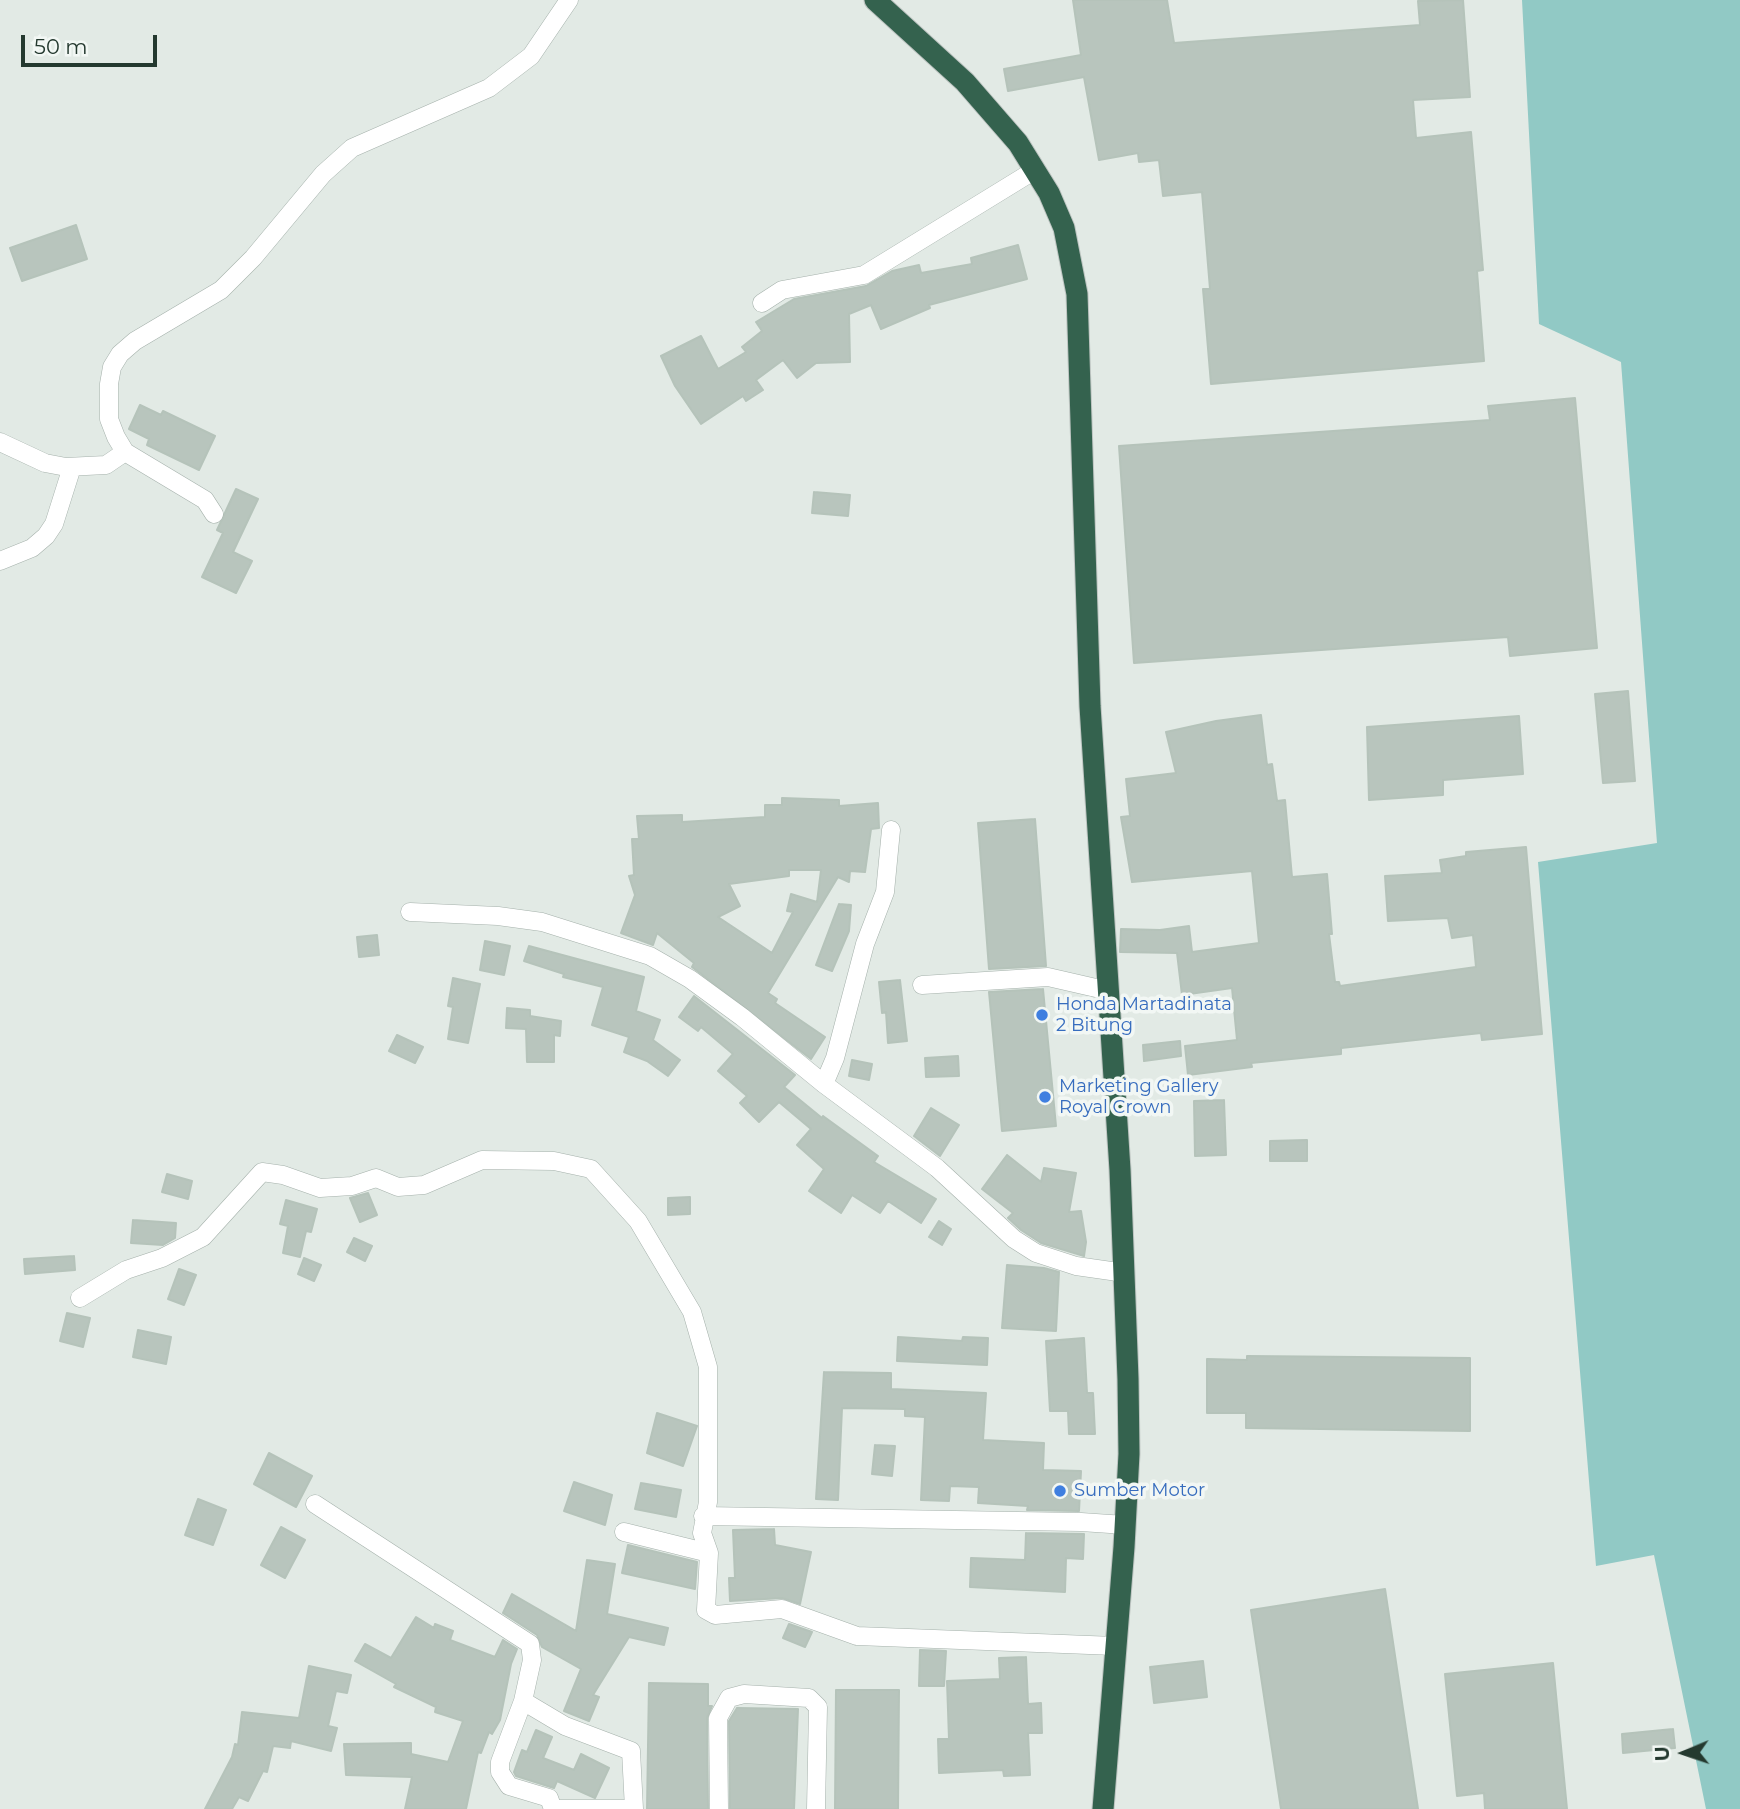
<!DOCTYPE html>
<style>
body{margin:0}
#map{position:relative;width:1740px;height:1809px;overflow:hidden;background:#e2eae5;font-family:Montserrat,sans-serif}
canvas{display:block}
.north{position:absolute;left:1649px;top:1718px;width:70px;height:70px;-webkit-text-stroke:5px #f2f7f4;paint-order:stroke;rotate:268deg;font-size:19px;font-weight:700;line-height:28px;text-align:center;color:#24392f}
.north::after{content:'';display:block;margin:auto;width:24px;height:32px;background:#24392f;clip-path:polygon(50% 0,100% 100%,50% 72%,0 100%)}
.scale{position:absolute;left:21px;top:35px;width:136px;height:32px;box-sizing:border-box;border:4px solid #24392f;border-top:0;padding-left:9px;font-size:21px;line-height:24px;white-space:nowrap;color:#24392f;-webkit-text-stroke:5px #f2f7f4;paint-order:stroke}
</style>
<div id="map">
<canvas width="1740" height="1809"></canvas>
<div class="north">U</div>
<div class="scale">50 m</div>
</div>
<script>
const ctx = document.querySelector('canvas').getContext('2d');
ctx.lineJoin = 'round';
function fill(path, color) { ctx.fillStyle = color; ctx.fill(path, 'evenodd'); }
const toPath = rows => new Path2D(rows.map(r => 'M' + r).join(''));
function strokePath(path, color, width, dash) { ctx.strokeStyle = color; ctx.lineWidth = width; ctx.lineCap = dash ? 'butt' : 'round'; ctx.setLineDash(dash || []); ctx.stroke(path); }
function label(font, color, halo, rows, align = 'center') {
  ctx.font = font + ' Montserrat,sans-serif'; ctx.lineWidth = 7; ctx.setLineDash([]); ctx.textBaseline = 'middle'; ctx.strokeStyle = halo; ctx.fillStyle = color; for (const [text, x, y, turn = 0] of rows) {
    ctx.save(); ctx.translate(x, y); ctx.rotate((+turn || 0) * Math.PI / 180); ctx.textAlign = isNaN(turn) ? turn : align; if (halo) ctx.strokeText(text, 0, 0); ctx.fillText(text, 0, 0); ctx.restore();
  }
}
fill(toPath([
 [1522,0,1740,0,1740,1809,1706,1809,1654,1555,1596,1566,1538,862,1657,843,1621,362,1539,324]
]), '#91c9c5');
const building = toPath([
 [1073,0,1167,0,1174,43,1420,25,1418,1,1463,0,1470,97,1413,100,1416,138,1471,132,1483,270,1477,271,1484,361,1211,384,1203,289,1210,289,1202,192,1163,196,1159,160,1139,162,1138,153,1099,160,1084,77,1008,91,1004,69,1081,55,1073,0],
 [76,225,87,259,22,281,10,248,76,225],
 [1018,245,1027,279,929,305,930,308,881,329,871,305,849,314,850,362,816,363,797,378,783,360,756,380,763,390,746,401,743,396,701,424,675,386,661,356,701,336,718,369,746,352,742,347,762,331,756,322,794,299,866,286,892,271,919,265,921,273,972,264,971,258,1018,245],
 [1575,398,1597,648,1510,656,1508,637,1134,663,1119,446,1490,420,1488,406,1575,398],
 [140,405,161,415,163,411,215,436,199,470,147,445,149,439,129,429,140,405],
 [236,489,258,499,233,552,252,561,236,593,202,577,223,533,217,530,236,489],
 [814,492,850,495,848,516,812,513,814,492],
 [1628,691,1635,781,1603,783,1595,694,1628,691],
 [1261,715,1267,765,1272,764,1277,801,1285,800,1292,877,1327,874,1332,934,1329,934,1335,982,1339,982,1340,986,1476,967,1473,935,1452,938,1448,918,1388,921,1385,876,1442,873,1440,860,1466,856,1466,852,1526,847,1542,1034,1482,1040,1481,1033,1341,1048,1341,1054,1251,1063,1252,1067,1188,1075,1185,1046,1237,1040,1232,988,1182,995,1177,953,1120,952,1121,929,1160,930,1189,926,1192,952,1259,943,1252,871,1132,882,1121,817,1130,816,1126,779,1176,773,1166,732,1216,721,1261,715],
 [1519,716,1523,774,1443,780,1443,795,1369,800,1367,727,1519,716],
 [782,798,839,800,839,806,878,803,879,828,871,829,865,872,850,871,849,882,838,877,768,993,777,999,775,1003,825,1037,811,1059,692,967,694,963,657,933,653,945,621,933,635,895,629,876,634,875,632,839,639,839,637,816,682,815,682,822,765,817,765,805,782,805,782,798],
 [789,870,821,870,817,902,791,894,787,911,793,912,772,953,718,917,740,906,729,884,789,876,789,870],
 [1035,819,1046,966,989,969,978,823,1035,819],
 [839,904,851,905,849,931,832,971,816,965,839,904],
 [377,935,379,955,359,957,357,937,377,935],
 [485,941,510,946,504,975,480,970,485,941],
 [529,946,644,977,636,1011,660,1020,653,1040,680,1060,668,1076,647,1061,624,1052,629,1037,592,1025,603,987,563,977,564,974,524,961,529,946],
 [453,978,480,984,468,1043,448,1039,453,1007,448,1006,453,978],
 [900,980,907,1041,888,1043,886,1012,882,1013,879,982,900,980],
 [1043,989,1056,1126,1002,1131,989,992,1043,989],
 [694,996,795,1075,784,1087,822,1118,823,1116,878,1156,874,1162,936,1199,921,1223,888,1201,880,1213,852,1195,841,1213,809,1191,824,1169,797,1145,811,1129,779,1102,759,1122,740,1103,747,1096,718,1071,733,1054,701,1027,698,1031,679,1017,694,996],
 [507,1008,530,1010,530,1016,561,1021,560,1036,554,1035,554,1062,527,1062,526,1029,506,1028,507,1008],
 [397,1035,423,1047,415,1063,389,1051,397,1035],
 [1180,1041,1181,1056,1144,1061,1143,1045,1180,1041],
 [958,1056,959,1076,926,1077,925,1058,958,1056],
 [852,1060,872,1064,869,1080,849,1076,852,1060],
 [1224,1100,1226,1155,1195,1156,1194,1101,1224,1100],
 [931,1108,959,1125,940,1156,914,1136,931,1108],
 [1307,1140,1307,1161,1270,1161,1270,1141,1307,1140],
 [1007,1155,1041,1182,1044,1168,1076,1173,1069,1212,1081,1211,1086,1242,1084,1256,1041,1243,1021,1230,1008,1218,1013,1213,982,1189,1007,1155],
 [167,1174,192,1181,188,1199,162,1192,167,1174],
 [368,1193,377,1215,360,1222,350,1198,368,1193],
 [690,1197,690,1214,668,1215,668,1198,690,1197],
 [286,1200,317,1209,311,1232,306,1231,300,1257,283,1253,288,1226,280,1224,286,1200],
 [133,1220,176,1223,175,1238,163,1245,131,1243,133,1220],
 [939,1221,951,1229,942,1245,929,1237,939,1221],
 [354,1238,372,1246,365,1261,347,1252,354,1238],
 [74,1256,75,1270,25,1274,24,1259,74,1256],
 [304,1258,321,1265,314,1281,298,1274,304,1258],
 [1007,1265,1044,1268,1059,1272,1056,1331,1002,1328,1007,1265],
 [179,1269,196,1275,184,1305,168,1299,179,1269],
 [67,1313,90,1318,83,1347,60,1341,67,1313],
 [138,1330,171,1337,166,1364,133,1357,138,1330],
 [898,1337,962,1341,963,1337,988,1338,987,1365,897,1361,898,1337],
 [1084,1338,1087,1393,1093,1393,1095,1434,1069,1434,1068,1411,1050,1411,1046,1341,1084,1338],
 [1247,1356,1470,1358,1470,1431,1246,1428,1246,1413,1207,1413,1207,1359,1247,1360,1247,1356],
 [824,1372,891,1373,891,1389,986,1393,983,1440,1044,1443,1043,1470,1081,1471,1079,1511,1027,1510,1028,1506,978,1503,979,1487,950,1486,949,1501,921,1500,925,1417,905,1416,905,1409,842,1408,838,1500,816,1499,824,1372],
 [657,1413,697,1426,683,1466,647,1453,657,1413],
 [875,1445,895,1446,892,1476,872,1474,875,1445],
 [269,1453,312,1476,296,1507,254,1484,269,1453],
 [574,1482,612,1495,605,1525,564,1511,574,1482],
 [641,1483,681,1490,676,1517,635,1509,641,1483],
 [198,1499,226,1510,213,1545,185,1535,198,1499],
 [281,1527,305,1540,285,1578,261,1565,281,1527],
 [774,1529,775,1545,811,1552,800,1604,782,1598,730,1601,729,1578,735,1578,733,1530,774,1529],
 [1026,1533,1084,1534,1083,1559,1066,1558,1065,1592,970,1587,971,1558,1025,1560,1026,1533],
 [628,1545,697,1562,695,1589,622,1573,628,1545],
 [587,1560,615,1564,607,1614,668,1628,664,1645,629,1637,593,1695,599,1697,589,1721,564,1711,581,1669,542,1647,537,1635,503,1613,512,1594,576,1631,587,1560],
 [1385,1589,1418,1809,1281,1809,1251,1610,1385,1589],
 [416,1617,434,1628,435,1624,453,1631,450,1640,495,1657,503,1640,517,1649,511,1664,500,1720,492,1734,489,1732,481,1753,478,1752,466,1809,405,1809,412,1777,346,1775,344,1744,411,1743,411,1754,448,1762,463,1721,435,1712,436,1707,394,1687,396,1684,355,1661,365,1644,391,1658,416,1617],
 [789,1624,812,1632,805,1647,783,1638,789,1624],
 [920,1650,946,1651,944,1686,919,1686,920,1650],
 [1026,1657,1028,1704,1041,1703,1042,1733,1028,1733,1030,1775,1004,1776,1003,1770,939,1773,938,1739,949,1739,947,1681,1000,1679,999,1658,1026,1657],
 [1203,1661,1207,1697,1154,1703,1150,1667,1203,1661],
 [1553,1663,1567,1809,1485,1809,1484,1793,1457,1796,1445,1674,1553,1663],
 [309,1666,351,1675,347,1693,336,1691,328,1726,337,1728,331,1751,291,1741,290,1748,273,1746,267,1772,263,1771,248,1801,239,1797,232,1809,205,1809,232,1757,235,1744,238,1745,242,1712,299,1718,309,1666],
 [649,1683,708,1684,708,1706,712,1706,707,1718,708,1809,647,1809,649,1683],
 [836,1690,899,1690,898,1809,835,1809,836,1690],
 [737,1708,798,1709,794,1809,730,1809,729,1721,737,1708],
 [1673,1729,1675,1748,1623,1753,1622,1734,1673,1729],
 [536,1730,552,1737,543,1758,574,1770,581,1754,609,1768,595,1798,557,1781,554,1788,516,1776,514,1772,522,1750,527,1752,536,1730]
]);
fill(building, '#b8c5bd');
strokePath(building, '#b5c3ba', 2);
const minor = toPath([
 [762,303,782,290,864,275,1035,170],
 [0,442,45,463,66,467,106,465,125,452],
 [214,514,205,500,125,452,116,437,109,419,109,384,112,367,120,354,135,341,221,290,253,258,323,174,352,148,489,88,531,56,569,0],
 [0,561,32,548,46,536,54,524,72,467],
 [410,912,498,916,542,922,650,956,690,979,742,1017,824,1084,937,1168,1014,1239,1036,1253,1076,1266,1125,1273],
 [922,985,1048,977,1109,991],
 [824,1084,835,1058,865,944,885,892,891,830],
 [80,1298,126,1270,162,1258,203,1237,262,1172,283,1175,320,1188,352,1186,376,1178,398,1187,424,1185,482,1160,554,1161,591,1169,638,1221,692,1312,708,1367,708,1502,702,1533,709,1553,706,1610,715,1615,782,1609,857,1636,1115,1646],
 [315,1504,530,1644,532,1660,523,1701,500,1762,500,1772,509,1786,549,1798,553,1809,634,1809],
 [703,1516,1081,1522,1125,1525],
 [624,1532,709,1553],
 [523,1701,565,1726,631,1751,634,1809],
 [719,1809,718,1718,729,1698,744,1694,809,1698,818,1707,816,1809]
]);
const highway = toPath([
 [875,0,965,82,1018,143,1049,193,1064,228,1077,294,1090,706,1120,1170,1128,1379,1129,1454,1124,1547,1103,1809]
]);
strokePath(minor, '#a5b1ab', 19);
strokePath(highway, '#bdc4c1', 23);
strokePath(minor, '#fff', 18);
strokePath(highway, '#34624e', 21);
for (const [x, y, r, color] of [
 [1042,1015,7,"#3f7fe0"],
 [1045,1097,7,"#3f7fe0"],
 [1060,1491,7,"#3f7fe0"]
]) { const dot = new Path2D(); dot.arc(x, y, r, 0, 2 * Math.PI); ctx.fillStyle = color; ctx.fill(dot); strokePath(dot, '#f2f7f4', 2.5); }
label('18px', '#366cbe', '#f2f7f4', [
 ["Honda Martadinata",1056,1005],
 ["2 Bitung",1056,1026],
 ["Marketing Gallery",1059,1087],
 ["Royal Crown",1059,1108],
 ["Sumber Motor",1074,1491]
], 'left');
</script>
